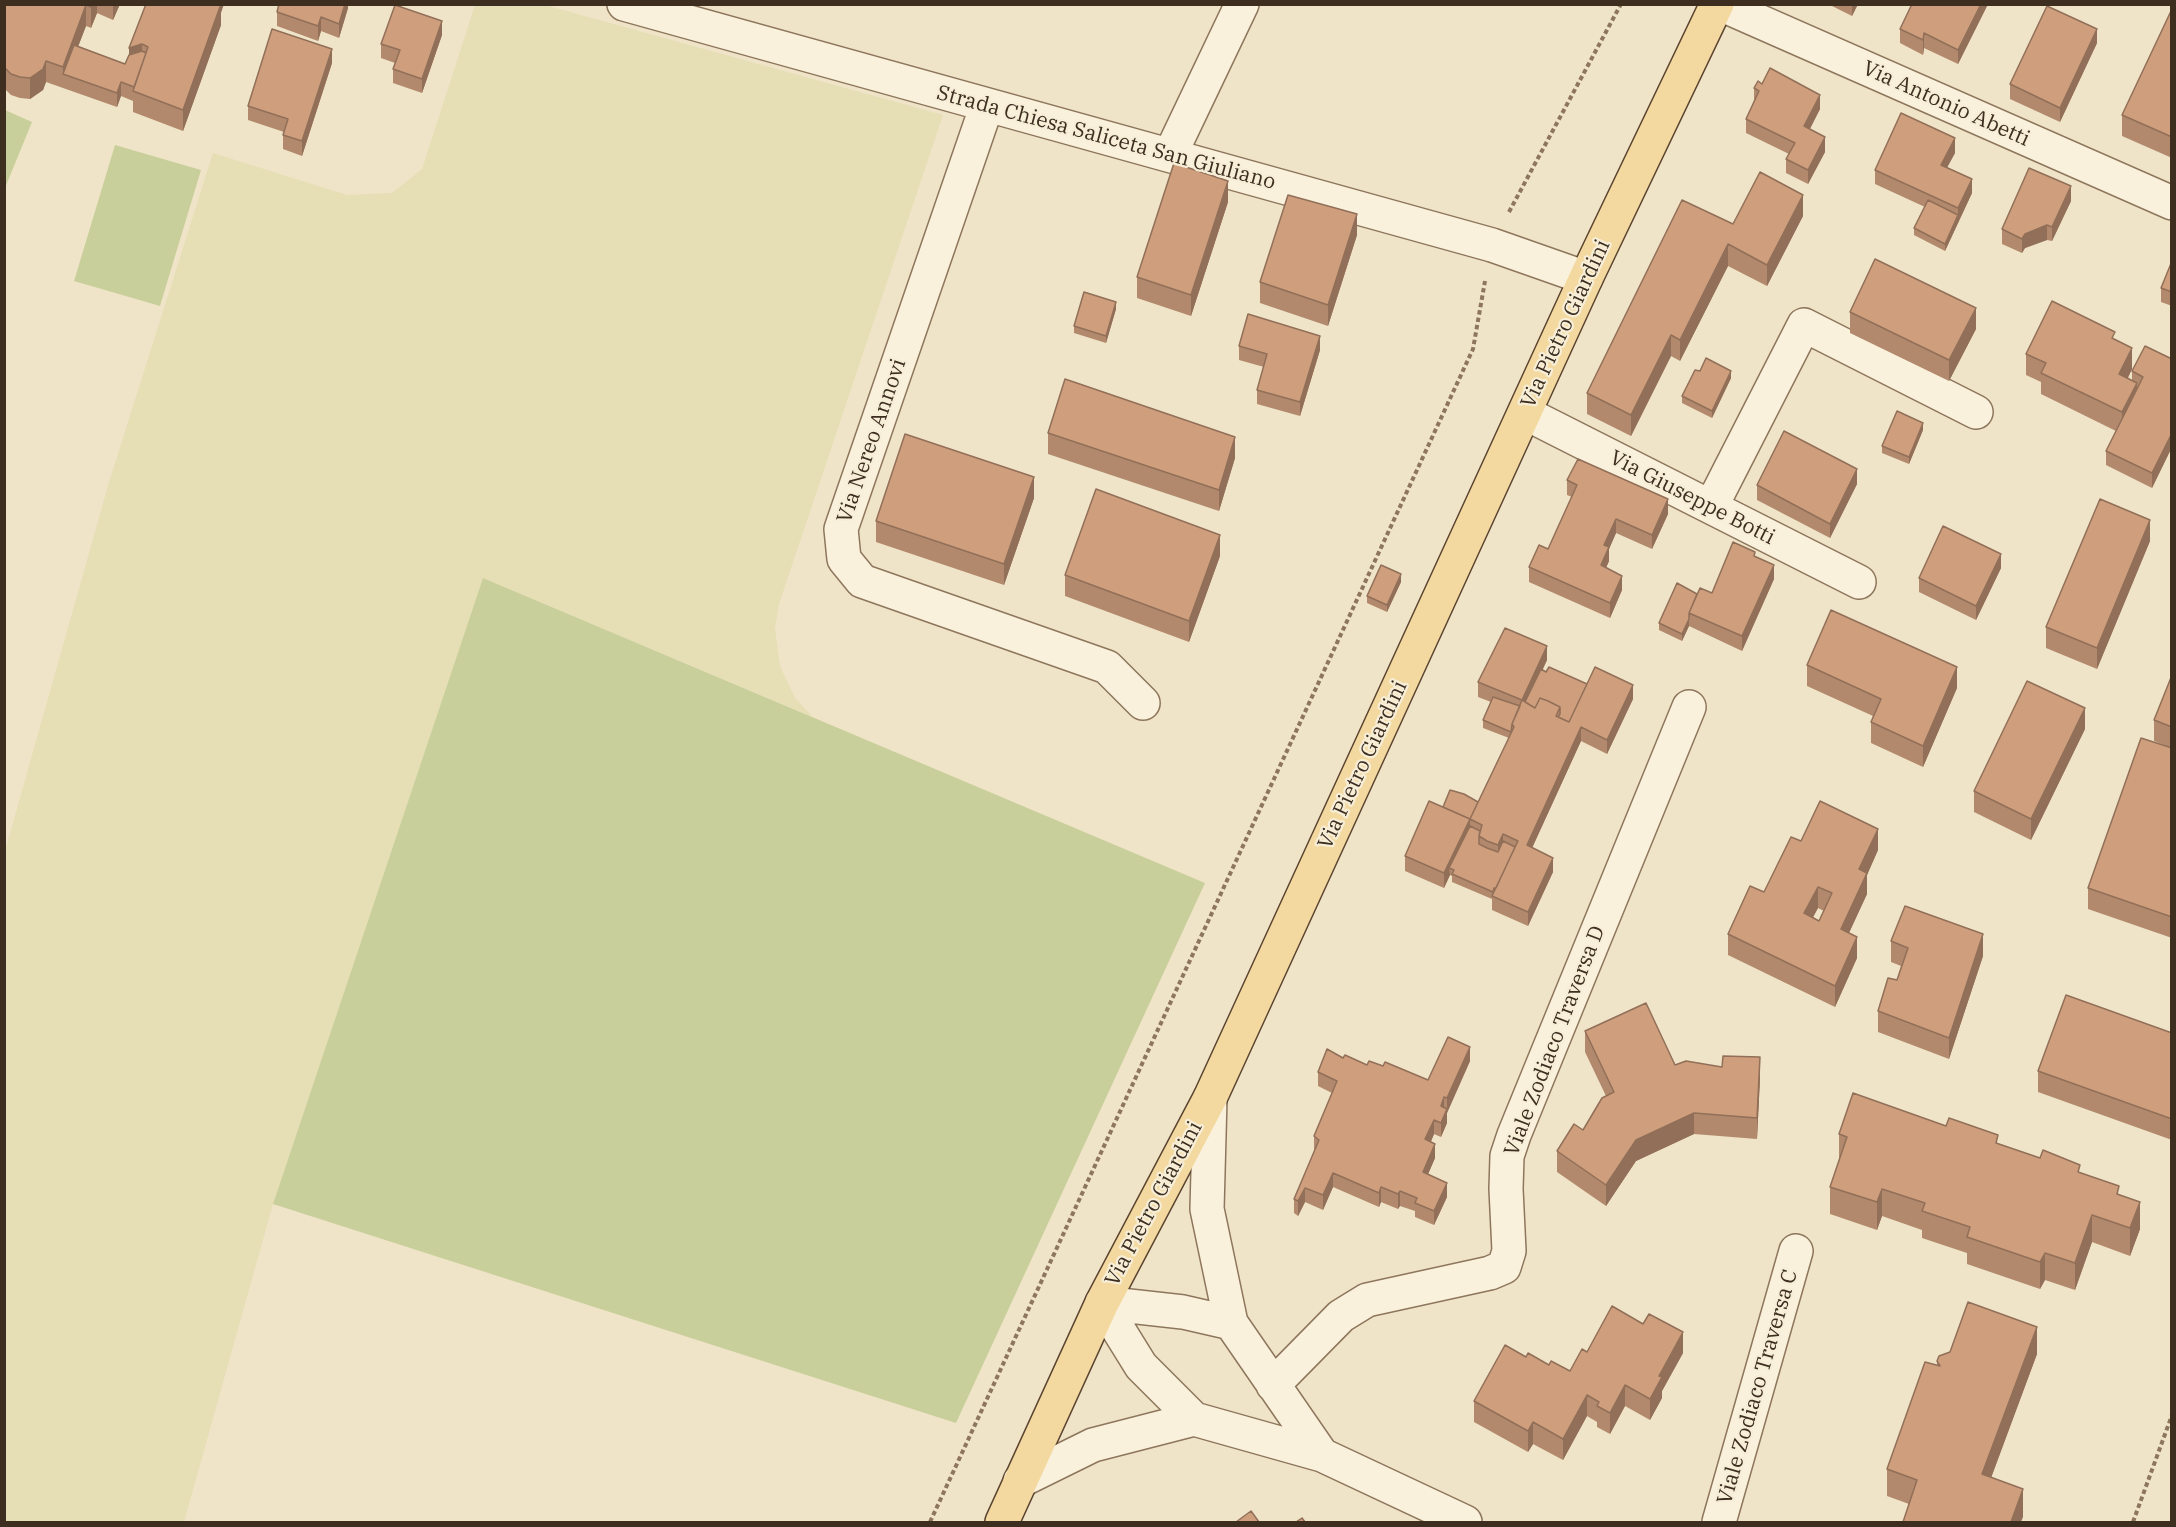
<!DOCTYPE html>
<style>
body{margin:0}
#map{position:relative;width:2176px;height:1527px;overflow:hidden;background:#f0e4c8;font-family:"IBM Plex Serif",serif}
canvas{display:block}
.frame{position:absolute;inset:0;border:6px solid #3d2e20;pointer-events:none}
</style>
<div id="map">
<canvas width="2176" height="1527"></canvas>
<div class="frame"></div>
</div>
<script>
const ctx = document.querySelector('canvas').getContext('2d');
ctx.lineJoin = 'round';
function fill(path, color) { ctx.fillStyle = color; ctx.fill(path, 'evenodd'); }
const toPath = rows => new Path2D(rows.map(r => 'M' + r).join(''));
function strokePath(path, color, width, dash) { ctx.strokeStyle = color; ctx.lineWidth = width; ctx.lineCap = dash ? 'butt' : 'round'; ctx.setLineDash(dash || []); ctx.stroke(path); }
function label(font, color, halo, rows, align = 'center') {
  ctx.font = font + ' "IBM Plex Serif",serif'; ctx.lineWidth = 4.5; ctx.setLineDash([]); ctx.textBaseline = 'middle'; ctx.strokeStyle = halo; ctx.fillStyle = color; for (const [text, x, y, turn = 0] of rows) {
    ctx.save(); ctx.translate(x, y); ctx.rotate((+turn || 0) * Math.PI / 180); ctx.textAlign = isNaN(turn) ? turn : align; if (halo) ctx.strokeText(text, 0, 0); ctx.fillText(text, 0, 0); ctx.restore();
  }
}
fill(toPath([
 [475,5,545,5,943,115,779,604,775,628,780,666,795,698,813,717,483,578,273,1204,184,1522,5,1522,5,851,109,482,213,153,347,195,392,193,422,169]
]), '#e6deb5');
fill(toPath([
 [5,110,32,122,5,188],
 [115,145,201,170,160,306,74,281],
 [483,578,1205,883,956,1423,273,1204]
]), '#c9cf9b');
const minor = toPath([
 [624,4,1492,245,1586,278],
 [1720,4,2172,203],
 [987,105,841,529,844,559,862,581,1107,667,1143,703],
 [1170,155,1242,4],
 [1525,413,1859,582],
 [1711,507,1804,325,1976,412],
 [1210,1098,1207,1209,1231,1323,1322,1455],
 [1102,1303,1141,1366,1194,1419,1322,1455,1465,1522],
 [1102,1303,1183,1312,1231,1323],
 [1273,1385,1341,1316,1367,1300,1490,1273,1504,1267,1509,1251,1506,1189,1507,1156,1514,1135,1689,707],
 [1020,1481,1093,1445,1194,1419],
 [1719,1522,1796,1251]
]);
const major = toPath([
 [1002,1522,1102,1303,1210,1098,1586,278,1717,4]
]);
strokePath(minor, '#8d765c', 36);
strokePath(major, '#5b4430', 36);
strokePath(toPath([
 [1509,212,1621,4],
 [930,1522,1473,349,1485,281],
 [2133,1522,2172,1415]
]), '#8d765c', 4, [4.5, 3]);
strokePath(minor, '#faf1dc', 33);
strokePath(major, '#f3d9a0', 33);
fill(toPath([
 [4,4,120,4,113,20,97,13,91,28,86,26,78,46,125,64,129,55,129,48,221,13,221,25,183,131,133,112,133,101,121,96,117,107,46,82,43,90,30,99,20,98,11,95,4,88],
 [348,4,348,8,339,38,321,31,318,41,277,26,277,12],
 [1828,4,1858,4,1852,16],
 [1988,4,1958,64,1924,48,1923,55,1900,43,1900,29],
 [2172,11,2172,158,2122,136,2122,115],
 [442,35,422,93,393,83,393,69,395,63,381,58,381,44],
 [2097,43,2060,122,2010,99,2010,84],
 [332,63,302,156,283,149,283,135,284,132,248,120,248,106],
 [1762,84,1820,109,1810,129,1825,152,1808,184,1786,173,1786,159,1789,154,1746,133,1746,119,1754,101,1754,88],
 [1955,153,1947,167,1972,193,1945,251,1914,235,1914,228,1925,207,1875,184,1875,170],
 [2071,201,2052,241,2047,240,2025,248,2022,253,2002,244,2002,229],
 [1228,202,1191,316,1137,298,1137,277],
 [1803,216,1767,286,1728,266,1680,361,1671,356,1631,436,1587,414,1587,393,1733,224],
 [1357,235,1328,326,1260,303,1260,282],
 [2172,261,2172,306,2161,302,2161,288],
 [1116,309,1106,343,1074,333,1074,326],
 [1850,312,1976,329,1949,381,1850,333],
 [2115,340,2132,369,2128,378,2132,381,2132,371,2172,359,2172,447,2152,488,2106,465,2106,451,2116,431,2041,394,2041,382,2026,375,2026,354],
 [1239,346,1320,350,1300,416,1257,404,1257,390,1264,367,1239,360],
 [1700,371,1731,378,1712,418,1682,403,1682,396],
 [1923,430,1909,464,1882,453,1882,446],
 [1048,433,1235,458,1219,511,1048,454],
 [1567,480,1668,514,1652,549,1616,533,1609,549,1609,561,1606,568,1622,590,1610,618,1529,582,1529,567,1548,549,1572,497,1567,495],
 [1857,484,1830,538,1757,500,1757,485],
 [1034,498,1004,585,876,542,876,521],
 [2150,541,2097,669,2046,648,2046,627],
 [1220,556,1189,642,1065,596,1065,575],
 [1755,557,1774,579,1742,651,1689,626,1682,641,1659,630,1659,623,1697,594,1712,593],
 [2001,568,1976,620,1919,592,1919,578],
 [1401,582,1387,612,1367,603,1367,596],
 [1547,660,1542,670,1546,672,1587,684,1633,699,1607,754,1581,741,1532,848,1553,872,1528,926,1492,910,1492,899,1452,882,1452,876,1450,875,1444,888,1405,871,1405,856,1443,807,1478,802,1509,738,1483,728,1483,720,1491,702,1478,697,1478,682],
 [1807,665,1957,688,1923,767,1871,743,1871,722,1873,716,1807,686],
 [2172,675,2172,748,2154,741,2154,720],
 [2085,729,2031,840,1974,812,1974,791],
 [2172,748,2172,938,2088,909,2088,888],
 [1801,841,1878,850,1867,875,1867,894,1849,933,1857,958,1835,1007,1728,955,1728,934,1764,892],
 [1818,908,1824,911,1819,921,1813,917],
 [1891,941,1983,956,1949,1059,1878,1032,1878,1011,1897,980,1901,966,1891,962],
 [1585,1031,1675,1065,1760,1078,1757,1139,1694,1134,1636,1161,1606,1206,1557,1172,1557,1151,1583,1130,1606,1096,1585,1052],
 [2172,1033,2172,1140,2038,1092,2038,1071],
 [1343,1058,1367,1065,1383,1066,1428,1080,1470,1061,1447,1113,1447,1123,1441,1137,1434,1134,1431,1142,1435,1158,1428,1174,1447,1197,1434,1225,1415,1217,1415,1211,1400,1206,1398,1209,1381,1202,1379,1207,1333,1187,1323,1210,1305,1202,1298,1216,1294,1213,1294,1199,1315,1151,1314,1150,1314,1136,1332,1093,1318,1086,1318,1072],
 [1839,1134,1998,1144,2080,1173,2119,1194,2140,1229,2130,1256,2092,1242,2075,1290,2045,1280,2040,1289,1967,1264,1967,1253,1922,1238,1922,1230,1882,1216,1877,1230,1830,1214,1830,1187,1839,1159],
 [1587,1352,1683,1353,1662,1391,1662,1398,1650,1420,1625,1406,1610,1434,1597,1427,1597,1422,1587,1416,1563,1460,1533,1444,1528,1452,1474,1422,1474,1401,1526,1357,1570,1371],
 [2037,1354,1991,1478,2023,1517,1909,1504,1887,1496,1887,1469,1937,1365,1937,1361]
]), '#b2896c');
fill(toPath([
 [92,4,97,4,97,13,91,28,91,7],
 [113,4,120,4,113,20],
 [217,4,224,4,221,13,221,25,183,131,183,110],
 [345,4,348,4,348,8,339,38,339,24],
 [1852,4,1858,4,1852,16],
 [1981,4,1988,4,1958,64,1958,50],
 [86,5,86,26,67,76,63,74,63,67],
 [321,17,321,31,318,41,318,26],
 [442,21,442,35,422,93,422,79],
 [2097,29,2097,43,2060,122,2060,108],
 [1924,33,1924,48,1923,55,1923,40],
 [142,44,142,65,129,69,129,48],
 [332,49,332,63,302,156,302,141],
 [46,61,46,82,43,90,30,99,30,78],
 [121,82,121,96,117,107,117,93],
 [1820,95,1820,109,1804,140,1804,126],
 [1825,137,1825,152,1808,184,1808,170],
 [1955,138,1955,153,1941,179,1941,165],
 [1972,179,1972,193,1945,251,1945,244,1958,215,1958,208],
 [1228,181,1228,202,1191,316,1191,295],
 [2071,186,2071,201,2052,241,2052,227],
 [1803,195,1803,216,1767,286,1767,265],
 [1357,214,1357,235,1328,326,1328,305],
 [2047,225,2047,240,2025,248,2022,253,2022,239,2025,234],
 [1728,244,1728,266,1680,361,1680,340],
 [1116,302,1116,309,1106,343,1106,336],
 [1976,308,1976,329,1949,381,1949,360],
 [1671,335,1671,356,1631,436,1631,415],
 [1320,336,1320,350,1300,416,1300,402],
 [2132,348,2132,369,2119,395,2119,374],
 [1731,371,1731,378,1712,418,1712,411],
 [2137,383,2137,404,2122,433,2122,412],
 [1923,423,1923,430,1909,464,1909,457],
 [2172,433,2172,447,2152,488,2152,473],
 [1235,437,1235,458,1219,511,1219,490],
 [1857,469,1857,484,1830,538,1830,524],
 [1034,477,1034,498,1004,585,1004,564],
 [1668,499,1668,514,1652,549,1652,535],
 [1616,519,1616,533,1609,549,1609,561,1601,579,1601,565,1604,545],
 [2150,520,2150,541,2097,669,2097,648],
 [1220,535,1220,556,1189,642,1189,621],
 [2001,554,2001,568,1976,620,1976,606],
 [1774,565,1774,579,1742,651,1742,636],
 [1401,574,1401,582,1387,612,1387,605],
 [1622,576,1622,590,1610,618,1610,603],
 [1689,619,1689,626,1682,641,1682,634],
 [1547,646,1547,660,1525,709,1522,700],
 [1957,667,1957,688,1923,767,1923,746],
 [1633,685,1633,699,1607,754,1607,740],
 [2085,708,2085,729,2031,840,2031,819],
 [1581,727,1581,741,1527,859,1527,845],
 [1470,819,1470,834,1449,868,1450,875,1444,888,1444,873],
 [1878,829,1878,850,1867,875,1867,894,1841,950,1841,929,1859,869],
 [1503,834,1503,848,1498,860,1498,845],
 [1553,858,1553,872,1528,926,1528,912],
 [1818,887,1818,908,1804,934,1804,913],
 [1983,934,1983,956,1949,1059,1949,1038],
 [1857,937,1857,958,1835,1007,1835,986],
 [1470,1047,1470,1061,1447,1113,1447,1098],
 [1760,1057,1760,1078,1757,1139,1757,1118],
 [1444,1097,1444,1112,1441,1106],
 [1447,1109,1447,1123,1441,1137,1441,1123],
 [1694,1113,1694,1134,1636,1161,1606,1206,1606,1185,1636,1140],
 [1434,1120,1434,1134,1425,1154,1425,1139],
 [1435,1144,1435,1158,1423,1186,1423,1172],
 [1333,1173,1333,1187,1323,1210,1323,1195],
 [1447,1183,1447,1197,1434,1225,1434,1211],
 [1381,1187,1381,1202,1379,1207,1379,1193],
 [1305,1188,1305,1202,1298,1216,1298,1201],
 [1882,1189,1882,1216,1877,1230,1877,1202],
 [1400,1191,1400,1206,1398,1209,1398,1194],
 [2140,1202,2140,1229,2130,1256,2130,1228],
 [2092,1215,2092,1242,2075,1290,2075,1263],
 [2045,1253,2045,1280,2040,1289,2040,1262],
 [2037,1327,2037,1354,1982,1502,1982,1474],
 [1683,1332,1683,1353,1662,1391,1662,1398,1650,1420,1650,1399,1659,1376],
 [1625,1385,1625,1406,1610,1434,1610,1413],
 [1587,1395,1587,1416,1563,1460,1563,1439],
 [1533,1422,1533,1444,1528,1452,1528,1431],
 [2023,1489,2023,1517,2021,1522,2011,1522]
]), '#916f58');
const building = toPath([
 [4,4,92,4,91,7,86,5,63,67,46,61,43,69,30,78,20,77,11,74,4,67,4,4],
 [146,4,221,4,183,110,133,91,148,47,142,44,129,48,146,4],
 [279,4,345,4,339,24,321,17,318,26,277,12,279,4],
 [1912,4,1981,4,1958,50,1924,33,1923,40,1900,29,1912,4],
 [395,5,442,21,422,79,393,69,400,50,381,44,395,5],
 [2047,6,2097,29,2060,108,2010,84,2047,6],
 [2171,11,2172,11,2172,137,2122,115,2171,11],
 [272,29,332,49,302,141,283,135,288,119,248,106,272,29],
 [74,45,125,64,129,55,142,51,146,53,134,87,121,82,117,93,63,74,74,45],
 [1770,68,1820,95,1804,126,1825,137,1808,170,1786,159,1795,143,1746,119,1759,91,1754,88,1758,81,1762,84,1770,68],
 [1901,113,1955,138,1941,165,1972,179,1958,208,1875,170,1901,113],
 [1174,163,1228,181,1191,295,1137,277,1174,163],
 [2029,168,2071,186,2052,227,2047,225,2025,234,2022,239,2002,229,2029,168],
 [1760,172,1803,195,1767,265,1728,244,1680,340,1671,335,1631,415,1587,393,1682,200,1733,224,1760,172],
 [1288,195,1357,214,1328,305,1260,282,1288,195],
 [1928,200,1958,215,1945,244,1914,228,1928,200],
 [1875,259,1976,308,1949,360,1850,312,1875,259],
 [2172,261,2172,292,2161,288,2172,261],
 [1084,292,1116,302,1106,336,1074,326,1084,292],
 [2052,301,2115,332,2112,338,2132,348,2119,374,2137,383,2122,412,2041,373,2046,363,2026,354,2052,301],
 [1248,314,1320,336,1300,402,1257,390,1267,354,1239,346,1248,314],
 [2145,346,2172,359,2172,433,2152,473,2106,451,2143,377,2132,371,2145,346],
 [1706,358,1731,371,1712,411,1682,396,1695,370,1700,371,1706,358],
 [1065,379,1235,437,1219,490,1048,433,1065,379],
 [1897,411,1923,423,1909,457,1882,446,1897,411],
 [1784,431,1857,469,1830,524,1757,485,1784,431],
 [905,434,1034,477,1004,564,876,521,905,434],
 [1578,459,1668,499,1652,535,1616,519,1604,545,1609,547,1601,565,1622,576,1610,603,1529,567,1539,545,1548,549,1577,485,1567,480,1578,459],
 [1096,489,1220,535,1189,621,1065,575,1096,489],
 [2100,499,2150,520,2097,648,2046,627,2100,499],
 [1943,526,2001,554,1976,606,1919,578,1943,526],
 [1733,542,1755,552,1754,556,1774,565,1742,636,1689,613,1700,588,1712,593,1733,542],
 [1381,565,1401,574,1387,605,1367,596,1381,565],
 [1677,583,1697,594,1689,613,1689,619,1682,634,1659,623,1677,583],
 [1831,610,1957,667,1923,746,1871,722,1881,699,1807,665,1831,610],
 [1505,628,1547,646,1522,700,1478,682,1505,628],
 [1549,667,1587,684,1569,722,1558,717,1560,714,1560,707,1548,701,1540,698,1535,708,1525,702,1541,669,1546,672,1549,667],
 [1595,667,1633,685,1607,740,1581,727,1527,845,1553,858,1528,912,1492,896,1518,841,1503,834,1498,845,1487,841,1479,836,1482,825,1470,819,1444,873,1405,856,1429,801,1470,819,1514,727,1512,724,1522,700,1535,708,1540,698,1548,701,1560,707,1556,716,1569,722,1595,667],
 [2172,675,2172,727,2154,720,2172,675],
 [2027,681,2085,708,2031,819,1974,791,2027,681],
 [1493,697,1520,706,1512,724,1511,732,1483,720,1493,697],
 [2141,738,2172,748,2172,917,2088,888,2141,738],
 [1450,790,1464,794,1478,802,1470,819,1443,807,1450,790],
 [1820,801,1878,829,1859,869,1867,873,1841,929,1857,937,1835,986,1728,934,1750,886,1764,892,1791,837,1801,841,1820,801],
 [1818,887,1832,893,1819,921,1804,913,1818,887],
 [1470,826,1480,831,1479,836,1479,844,1487,848,1498,852,1503,841,1515,847,1496,888,1494,888,1493,892,1452,874,1454,870,1449,868,1470,826],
 [1905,906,1983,934,1949,1038,1878,1011,1888,978,1897,980,1908,948,1891,941,1905,906],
 [2066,995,2172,1033,2172,1119,2038,1071,2066,995],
 [1646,1003,1675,1065,1686,1061,1722,1067,1723,1056,1760,1057,1757,1118,1694,1113,1636,1140,1606,1185,1557,1151,1574,1124,1583,1130,1602,1098,1614,1092,1585,1031,1646,1003],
 [1448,1037,1470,1047,1447,1098,1444,1097,1441,1106,1447,1109,1441,1123,1434,1120,1425,1139,1435,1144,1423,1172,1447,1183,1434,1211,1415,1203,1417,1198,1400,1191,1398,1194,1381,1187,1379,1193,1333,1173,1323,1195,1305,1188,1298,1201,1294,1199,1319,1140,1314,1136,1337,1081,1318,1072,1327,1049,1343,1058,1345,1055,1367,1065,1369,1061,1383,1066,1385,1062,1428,1080,1448,1037],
 [1853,1093,1946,1126,1949,1118,1998,1135,1996,1143,2040,1158,2043,1150,2080,1165,2078,1172,2119,1186,2117,1194,2140,1202,2130,1228,2092,1215,2075,1263,2045,1253,2040,1262,1967,1237,1970,1227,1922,1211,1925,1203,1882,1189,1877,1202,1830,1187,1847,1137,1839,1134,1853,1093],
 [1968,1302,2037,1327,1982,1474,2023,1489,2011,1522,1903,1522,1917,1480,1887,1469,1925,1362,1940,1366,1937,1361,1939,1356,1950,1352,1968,1302],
 [1612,1306,1643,1324,1649,1314,1683,1332,1659,1376,1662,1377,1650,1399,1625,1385,1610,1413,1597,1406,1599,1402,1587,1395,1563,1439,1533,1422,1528,1431,1474,1401,1505,1345,1526,1357,1528,1353,1549,1365,1551,1361,1570,1371,1582,1349,1587,1352,1612,1306],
 [1251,1511,1259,1522,1236,1522,1251,1511],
 [1302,1518,1305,1522,1296,1522,1302,1518]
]);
fill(building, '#cf9f7d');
strokePath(building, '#916f58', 1.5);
label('21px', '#3d2e20', '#f7eed8', [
 ["Via Antonio Abetti",1946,104,24],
 ["Strada Chiesa Saliceta San Giuliano",1106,138,15],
 ["Via Pietro Giardini",1566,324,-65],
 ["Via Nereo Annovi",872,441,-71],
 ["Via Giuseppe Botti",1692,498,27],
 ["Via Pietro Giardini",1363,765,-65],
 ["Viale Zodiaco Traversa D",1555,1041,-69],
 ["Via Pietro Giardini",1154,1204,-62],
 ["Viale Zodiaco Traversa C",1758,1387,-74]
]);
</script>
